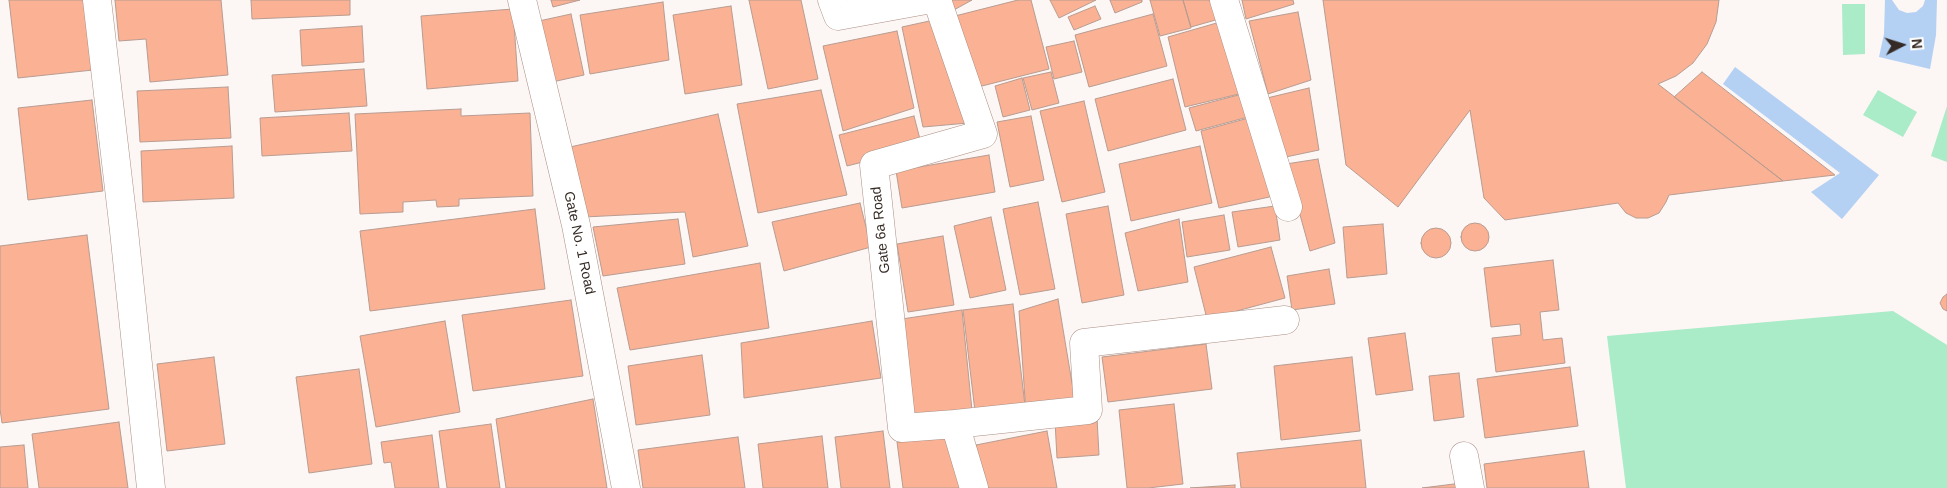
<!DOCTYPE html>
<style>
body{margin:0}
#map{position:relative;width:1947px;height:488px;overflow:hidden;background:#fcf6f4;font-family:Arial,sans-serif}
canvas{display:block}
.north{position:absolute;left:1877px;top:20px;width:50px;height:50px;-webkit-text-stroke:4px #fff;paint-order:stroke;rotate:85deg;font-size:14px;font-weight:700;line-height:20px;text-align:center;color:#352a25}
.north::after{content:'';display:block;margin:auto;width:18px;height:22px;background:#352a25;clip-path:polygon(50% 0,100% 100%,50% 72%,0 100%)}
</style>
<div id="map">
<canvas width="1947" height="488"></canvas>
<div class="north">N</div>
</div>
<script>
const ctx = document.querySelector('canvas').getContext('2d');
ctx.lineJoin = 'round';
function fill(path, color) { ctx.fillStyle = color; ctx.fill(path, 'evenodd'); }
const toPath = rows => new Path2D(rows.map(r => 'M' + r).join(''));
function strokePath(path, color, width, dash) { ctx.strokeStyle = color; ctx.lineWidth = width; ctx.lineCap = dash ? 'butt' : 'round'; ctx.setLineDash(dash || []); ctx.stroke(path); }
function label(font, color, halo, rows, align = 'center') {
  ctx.font = font + ' Arial,sans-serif'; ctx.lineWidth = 4.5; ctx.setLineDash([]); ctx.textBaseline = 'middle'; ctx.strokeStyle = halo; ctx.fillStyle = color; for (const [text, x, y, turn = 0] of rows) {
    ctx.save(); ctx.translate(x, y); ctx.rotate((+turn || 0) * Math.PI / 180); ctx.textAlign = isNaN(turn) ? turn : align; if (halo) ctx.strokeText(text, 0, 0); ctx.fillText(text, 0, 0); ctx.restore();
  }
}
fill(toPath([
 [1842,4,1865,4,1865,54,1843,55],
 [1878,90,1917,112,1903,137,1863,115],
 [1947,106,1947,162,1931,156],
 [1893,311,1947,345,1947,488,1626,488,1607,336]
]), '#aaebc8');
fill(toPath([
 [1885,0,1892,0,1899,10,1907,13,1916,12,1923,6,1925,0,1937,0,1936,35,1930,69,1879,57,1884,34],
 [1735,67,1879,175,1842,219,1811,192,1840,173,1723,84]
]), '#b4d1f4');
const building = toPath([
 [9,0,85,0,93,70,18,78,9,0],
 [115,0,221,0,228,75,150,82,146,39,119,41,115,0],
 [251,0,350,0,350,15,252,19,251,0],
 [551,0,580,0,553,7,551,0],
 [749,0,801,0,818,79,768,89,749,0],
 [950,0,972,0,952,11,950,0],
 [1018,0,1031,0,1049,69,974,88,955,16,1018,0],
 [1050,0,1096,0,1059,18,1050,0],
 [1110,0,1142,0,1142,2,1115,13,1110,0],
 [1150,0,1183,0,1191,28,1160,36,1150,0],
 [1183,0,1221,0,1226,17,1191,27,1183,0],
 [1242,0,1293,0,1294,4,1246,19,1242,0],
 [1323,0,1719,0,1716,22,1707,44,1693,63,1676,76,1658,84,1783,181,1669,195,1666,202,1659,213,1648,218,1636,218,1626,213,1618,203,1505,220,1484,198,1470,110,1398,207,1346,165,1323,0],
 [663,2,669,60,590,74,580,15,663,2],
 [731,6,742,85,685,94,673,15,731,6],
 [1095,6,1101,19,1074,30,1068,17,1095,6],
 [513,9,518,81,427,89,421,16,513,9],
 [1298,12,1311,80,1268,94,1249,21,1298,12],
 [571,14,584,75,552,82,539,21,571,14],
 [1153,14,1167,66,1089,87,1075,35,1153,14],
 [934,20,968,123,923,127,902,27,934,20],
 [1220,22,1239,94,1185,107,1168,37,1220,22],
 [362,26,364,62,302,66,300,30,362,26],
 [897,31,914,108,843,131,823,46,897,31],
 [1074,41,1082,72,1054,79,1046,47,1074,41],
 [364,69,367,106,275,112,272,75,364,69],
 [1051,72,1059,103,1032,110,1023,78,1051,72],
 [1702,72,1835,175,1783,181,1674,97,1702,72],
 [1022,78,1030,110,1003,117,995,86,1022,78],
 [1173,79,1186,130,1108,151,1095,99,1173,79],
 [228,87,231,138,140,142,137,91,228,87],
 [1309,88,1319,150,1281,158,1267,98,1309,88],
 [821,90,847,195,758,213,737,104,821,90],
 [1242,94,1248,117,1196,131,1189,108,1242,94],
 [92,100,103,191,28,200,18,108,92,100],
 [1084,101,1105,192,1062,202,1040,111,1084,101],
 [461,109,461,116,530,113,533,196,459,199,459,206,437,207,436,200,403,202,403,212,360,214,355,114,461,109],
 [349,113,352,151,262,156,260,118,349,113],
 [718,114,748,246,693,257,685,212,584,217,570,147,718,114],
 [914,116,922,147,847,166,839,135,914,116],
 [1031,116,1044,180,1010,187,997,122,1031,116],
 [1256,116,1274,196,1219,208,1201,131,1256,116],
 [232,146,234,198,143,202,141,151,232,146],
 [1200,146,1212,203,1131,221,1119,164,1200,146],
 [989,155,995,192,902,208,896,171,989,155],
 [1318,159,1335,243,1310,251,1286,164,1318,159],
 [1038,202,1055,289,1020,295,1003,209,1038,202],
 [860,203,871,247,784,271,772,222,860,203],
 [1108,206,1124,295,1082,303,1066,214,1108,206],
 [1275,206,1280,240,1238,247,1232,212,1275,206],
 [535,209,545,289,370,311,360,231,535,209],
 [1224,215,1230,250,1187,257,1182,222,1224,215],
 [991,217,1006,290,970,298,954,226,991,217],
 [678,219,685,264,603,276,593,227,678,219],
 [1179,219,1188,282,1138,291,1125,233,1179,219],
 '1461 237a14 14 0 1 1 28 0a14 14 0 1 1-28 0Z',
 [1383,224,1387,274,1347,278,1343,227,1383,224],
 '1421 243a15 15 0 1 1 30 0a15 15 0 1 1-30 0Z',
 [87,235,109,409,2,423,0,409,0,246,87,235],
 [943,236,954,305,908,312,897,244,943,236],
 [1271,247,1285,298,1207,319,1194,267,1271,247],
 [1553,260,1559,310,1540,312,1543,340,1562,338,1565,363,1496,372,1492,338,1521,335,1520,324,1491,327,1484,268,1553,260],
 [760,263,769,328,630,350,617,288,760,263],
 [1329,269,1335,304,1292,310,1287,276,1329,269],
 [1947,294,1947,311,1943,309,1940,303,1943,297,1947,294],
 [1058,299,1075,401,1026,414,1019,311,1058,299],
 [571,300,583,376,473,391,462,315,571,300],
 [1013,304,1026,414,976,420,963,310,1013,304],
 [962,310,973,420,912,425,895,320,962,310],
 [445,321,460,412,376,427,360,336,445,321],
 [872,321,881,378,744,398,741,343,872,321],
 [1405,333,1413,390,1376,395,1368,338,1405,333],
 [1206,344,1212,389,1108,402,1102,357,1206,344],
 [702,355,710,415,636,425,628,366,702,355],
 [214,357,225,444,167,451,157,364,214,357],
 [1352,357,1360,431,1281,440,1274,366,1352,357],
 [1570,367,1578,426,1485,438,1477,379,1570,367],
 [359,369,372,464,309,473,296,377,359,369],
 [1459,373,1464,417,1434,421,1429,376,1459,373],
 [593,399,607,488,506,488,496,419,593,399],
 [1174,404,1183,484,1148,488,1127,488,1119,410,1174,404],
 [1097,418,1099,455,1057,458,1055,421,1097,418],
 [119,422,128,488,39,488,32,434,119,422],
 [491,424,500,488,447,488,439,431,491,424],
 [883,431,890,488,841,488,835,437,883,431],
 [1047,431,1057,488,983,488,976,445,1047,431],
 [432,435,439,488,395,488,391,462,384,463,381,442,432,435],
 [954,435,961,488,903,488,897,442,954,435],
 [822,436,828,488,763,488,758,444,822,436],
 [738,437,745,488,643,488,638,450,738,437],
 [1361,440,1366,488,1241,488,1237,453,1361,440],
 [24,445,28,488,0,488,0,447,24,445],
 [1584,451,1589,488,1487,488,1484,464,1584,451],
 [1462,483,1463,488,1422,488,1462,483],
 [1235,485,1235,488,1190,488,1235,485]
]);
fill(building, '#fbb193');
strokePath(building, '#b89c91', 1);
const street = toPath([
 [97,0,124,231,151,488],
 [522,0,576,225,626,488],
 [832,0,838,16,926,0],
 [937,0,983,134,874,165,902,428,955,424,974,488],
 [1224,0,1288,207],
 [955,424,1088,410,1084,343,1285,320],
 [1464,456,1470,488]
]);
strokePath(street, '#aa8f84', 29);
strokePath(street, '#fff', 28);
label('14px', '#352a25', '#fff', [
 ["Gate 6a Road",881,230,-96],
 ["Gate No. 1 Road",579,243,78]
]);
</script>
